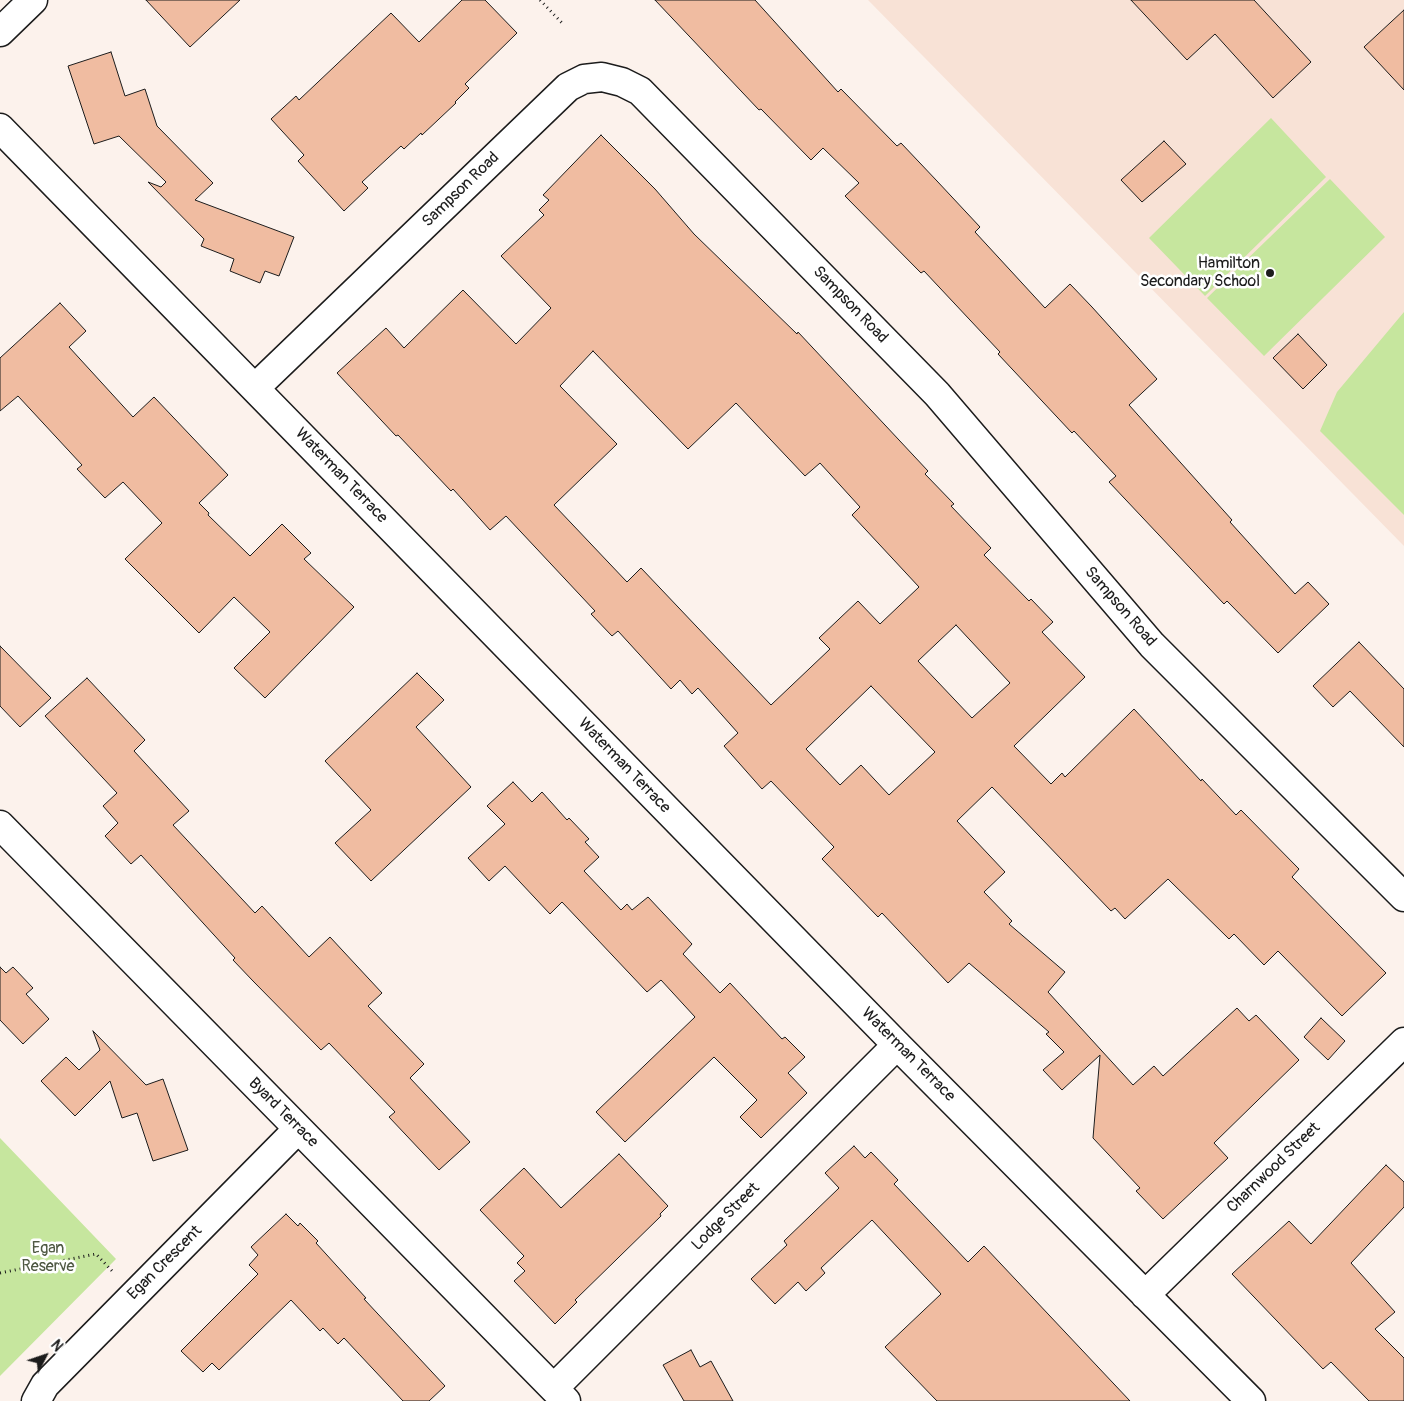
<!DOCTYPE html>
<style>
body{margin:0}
#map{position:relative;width:1404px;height:1401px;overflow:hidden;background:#fcf2ec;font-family:Pangolin,sans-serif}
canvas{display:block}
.north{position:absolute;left:20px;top:1331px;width:50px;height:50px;-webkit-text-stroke:4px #fff;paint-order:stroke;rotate:49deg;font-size:14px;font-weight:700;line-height:20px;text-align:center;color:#1c1c1c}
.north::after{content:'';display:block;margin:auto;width:18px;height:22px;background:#1c1c1c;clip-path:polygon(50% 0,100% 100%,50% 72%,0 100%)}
</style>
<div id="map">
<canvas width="1404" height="1401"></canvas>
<div class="north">N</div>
</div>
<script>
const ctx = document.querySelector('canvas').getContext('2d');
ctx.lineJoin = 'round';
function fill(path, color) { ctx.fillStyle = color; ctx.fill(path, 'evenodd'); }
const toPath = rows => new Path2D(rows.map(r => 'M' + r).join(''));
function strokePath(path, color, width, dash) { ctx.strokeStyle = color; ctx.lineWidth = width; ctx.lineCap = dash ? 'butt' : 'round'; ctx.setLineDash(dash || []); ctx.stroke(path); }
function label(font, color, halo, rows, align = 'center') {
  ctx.font = font + ' Pangolin,sans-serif'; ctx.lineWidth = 5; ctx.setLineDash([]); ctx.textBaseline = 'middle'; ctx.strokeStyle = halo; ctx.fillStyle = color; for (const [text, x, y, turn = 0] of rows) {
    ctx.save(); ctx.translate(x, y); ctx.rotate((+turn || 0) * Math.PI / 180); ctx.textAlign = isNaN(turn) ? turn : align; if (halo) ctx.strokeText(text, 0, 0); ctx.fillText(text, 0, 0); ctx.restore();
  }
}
fill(toPath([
 [868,0,1404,0,1404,546]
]), '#f8e2d6');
fill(toPath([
 [1271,118,1326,177,1205,296,1149,238],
 [1330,179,1385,237,1264,356,1207,298],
 [1404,312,1404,515,1320,431,1337,392],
 [0,1138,116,1259,0,1376]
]), '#c6e69e');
const building = toPath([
 [146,0,240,0,190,47,146,0],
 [462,0,485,0,517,33,465,84,469,88,455,102,456,103,422,135,421,133,404,149,401,146,362,182,368,188,344,211,298,161,304,155,271,119,296,96,299,100,391,13,419,42,462,0],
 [655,0,755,0,838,92,841,89,897,146,901,143,937,181,980,227,975,232,1045,308,1070,284,1092,307,1157,379,1129,405,1232,520,1230,522,1295,594,1308,582,1329,604,1278,653,1227,601,1224,604,1109,482,1116,476,1074,431,1072,433,998,354,1000,352,924,271,921,273,845,196,859,183,823,148,811,160,761,109,759,110,655,0],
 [1131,0,1254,0,1311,62,1273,98,1215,34,1187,60,1131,0],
 [1404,10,1404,90,1364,47,1404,10],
 [111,52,125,96,145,89,157,126,213,183,195,200,294,237,279,276,265,271,260,283,230,271,234,259,201,246,204,239,148,182,161,187,166,182,119,136,94,144,68,66,111,52],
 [601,135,655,189,694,234,797,334,798,332,928,471,925,474,954,504,951,506,991,548,984,555,1029,601,1031,599,1053,622,1042,632,1085,677,1014,746,1051,784,1062,773,1065,777,1134,709,1201,781,1202,779,1236,815,1241,810,1299,869,1292,877,1386,973,1342,1016,1278,951,1264,965,1234,934,1229,939,1168,879,1125,919,1115,908,1111,911,992,787,957,821,1005,872,984,892,1012,921,1009,924,1065,972,1048,992,1133,1085,1154,1066,1163,1076,1237,1008,1249,1021,1256,1015,1299,1060,1214,1143,1228,1158,1163,1219,1136,1191,1140,1188,1093,1138,1100,1055,1062,1090,1043,1070,1064,1052,1046,1034,1049,1032,969,963,948,983,882,913,878,917,822,859,834,847,771,781,762,789,724,746,738,733,698,688,692,694,680,680,671,689,618,631,612,636,591,614,595,611,506,516,490,530,453,489,451,491,398,435,396,436,337,373,386,328,404,348,463,290,516,344,551,308,501,256,544,215,539,210,549,200,543,195,601,135],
 [593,351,688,449,736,403,805,476,820,463,860,507,852,515,919,587,880,624,858,601,819,638,830,649,771,705,641,568,627,582,554,505,617,444,560,386,593,351],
 [956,625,1010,683,972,718,918,661,956,625],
 [871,686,935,752,889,795,861,765,840,785,806,749,871,686],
 [1164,141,1186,164,1142,202,1121,180,1164,141],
 [60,303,86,331,69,347,133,417,154,397,228,475,199,503,209,513,208,515,250,556,282,524,311,553,304,559,354,607,265,698,234,668,270,632,234,597,199,633,125,559,162,523,123,482,105,498,77,469,82,465,18,396,0,411,0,358,60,303],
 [1298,334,1327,365,1303,389,1273,358,1298,334],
 [1359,642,1404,689,1404,747,1350,691,1333,707,1313,686,1359,642],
 [0,646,51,698,20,727,0,706,0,646],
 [417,673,444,700,416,727,471,787,371,881,335,843,371,810,325,761,417,673],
 [87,678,145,740,134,751,189,811,173,825,255,913,262,906,309,957,330,937,382,993,368,1006,424,1064,410,1078,470,1142,439,1170,389,1117,395,1112,329,1043,321,1050,253,981,233,960,235,958,141,855,131,864,105,836,118,823,103,806,117,793,45,716,87,678],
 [513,782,532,802,542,792,567,820,569,818,589,839,585,842,599,857,584,871,621,910,627,904,632,910,648,897,692,944,683,954,720,993,730,983,782,1039,785,1037,805,1057,788,1073,807,1093,761,1138,740,1117,757,1100,714,1057,625,1142,596,1112,695,1017,661,980,647,992,562,902,550,914,505,866,489,881,468,858,505,824,487,806,513,782],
 [0,967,6,973,13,967,33,988,26,994,49,1019,23,1044,0,1020,0,967],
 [1321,1018,1345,1041,1328,1060,1304,1037,1321,1018],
 [93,1031,146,1085,163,1079,188,1150,153,1161,137,1113,122,1118,110,1081,75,1116,41,1081,66,1057,79,1070,100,1050,93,1031],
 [854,1146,865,1158,871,1152,898,1180,894,1184,968,1262,984,1246,1130,1401,937,1401,885,1347,941,1294,872,1220,821,1268,825,1273,806,1291,798,1282,775,1304,751,1279,787,1245,784,1241,839,1188,825,1173,854,1146],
 [619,1154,668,1206,660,1214,661,1216,575,1300,577,1302,555,1324,514,1281,525,1271,517,1263,524,1256,480,1210,524,1168,561,1208,619,1154],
 [1386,1165,1404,1182,1404,1207,1351,1263,1395,1312,1375,1329,1404,1358,1404,1401,1369,1401,1331,1362,1323,1369,1232,1274,1289,1221,1311,1244,1386,1165],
 [286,1214,298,1226,300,1223,318,1241,316,1243,366,1298,364,1299,445,1386,429,1401,403,1401,344,1338,338,1344,323,1328,320,1331,291,1300,219,1370,212,1363,203,1372,181,1351,258,1274,249,1265,258,1255,251,1247,286,1214],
 [691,1350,700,1367,711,1361,733,1401,684,1401,663,1365,691,1350]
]);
fill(building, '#f0bca1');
strokePath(building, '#1c1c1c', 1);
const minor = toPath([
 [0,128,897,1045,1251,1401],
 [255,388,568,87,584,79,602,77,622,82,640,91,937,394,1152,645,1404,897],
 [0,825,566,1401],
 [1145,1295,1404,1042],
 [554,1388,897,1045],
 [36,1401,45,1385,298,1129]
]);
const primary = toPath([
 [0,32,33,0]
]);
strokePath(minor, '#1c1c1c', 31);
strokePath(primary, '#1c1c1c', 31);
strokePath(toPath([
 [540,0,563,24],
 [0,1273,96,1254,114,1273]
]), '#1c1c1c', 3, [1, 4]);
strokePath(minor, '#fff', 28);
strokePath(primary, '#fff', 28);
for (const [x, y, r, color] of [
 [1270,273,5,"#1c1c1c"]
]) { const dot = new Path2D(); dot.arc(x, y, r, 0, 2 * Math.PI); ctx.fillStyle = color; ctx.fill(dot); strokePath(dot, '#fff', 2); }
label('16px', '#1c1c1c', '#fff', [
 ["Sampson Road",461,190,-44],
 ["Sampson Road",850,305,46],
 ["Waterman Terrace",341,476,46],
 ["Sampson Road",1120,607,49],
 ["Waterman Terrace",624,766,46],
 ["Waterman Terrace",908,1055,45],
 ["Byard Terrace",283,1113,45],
 ["Charnwood Street",1274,1168,-44],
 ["Lodge Street",726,1217,-45],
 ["Egan Crescent",165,1263,-45]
]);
label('16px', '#1c1c1c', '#fff', [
 ["Hamilton",1260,264],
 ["Secondary School",1260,282]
], 'right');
label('16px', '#4f5943', '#fff', [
 ["Egan",48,1249],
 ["Reserve",48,1267]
]);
</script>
